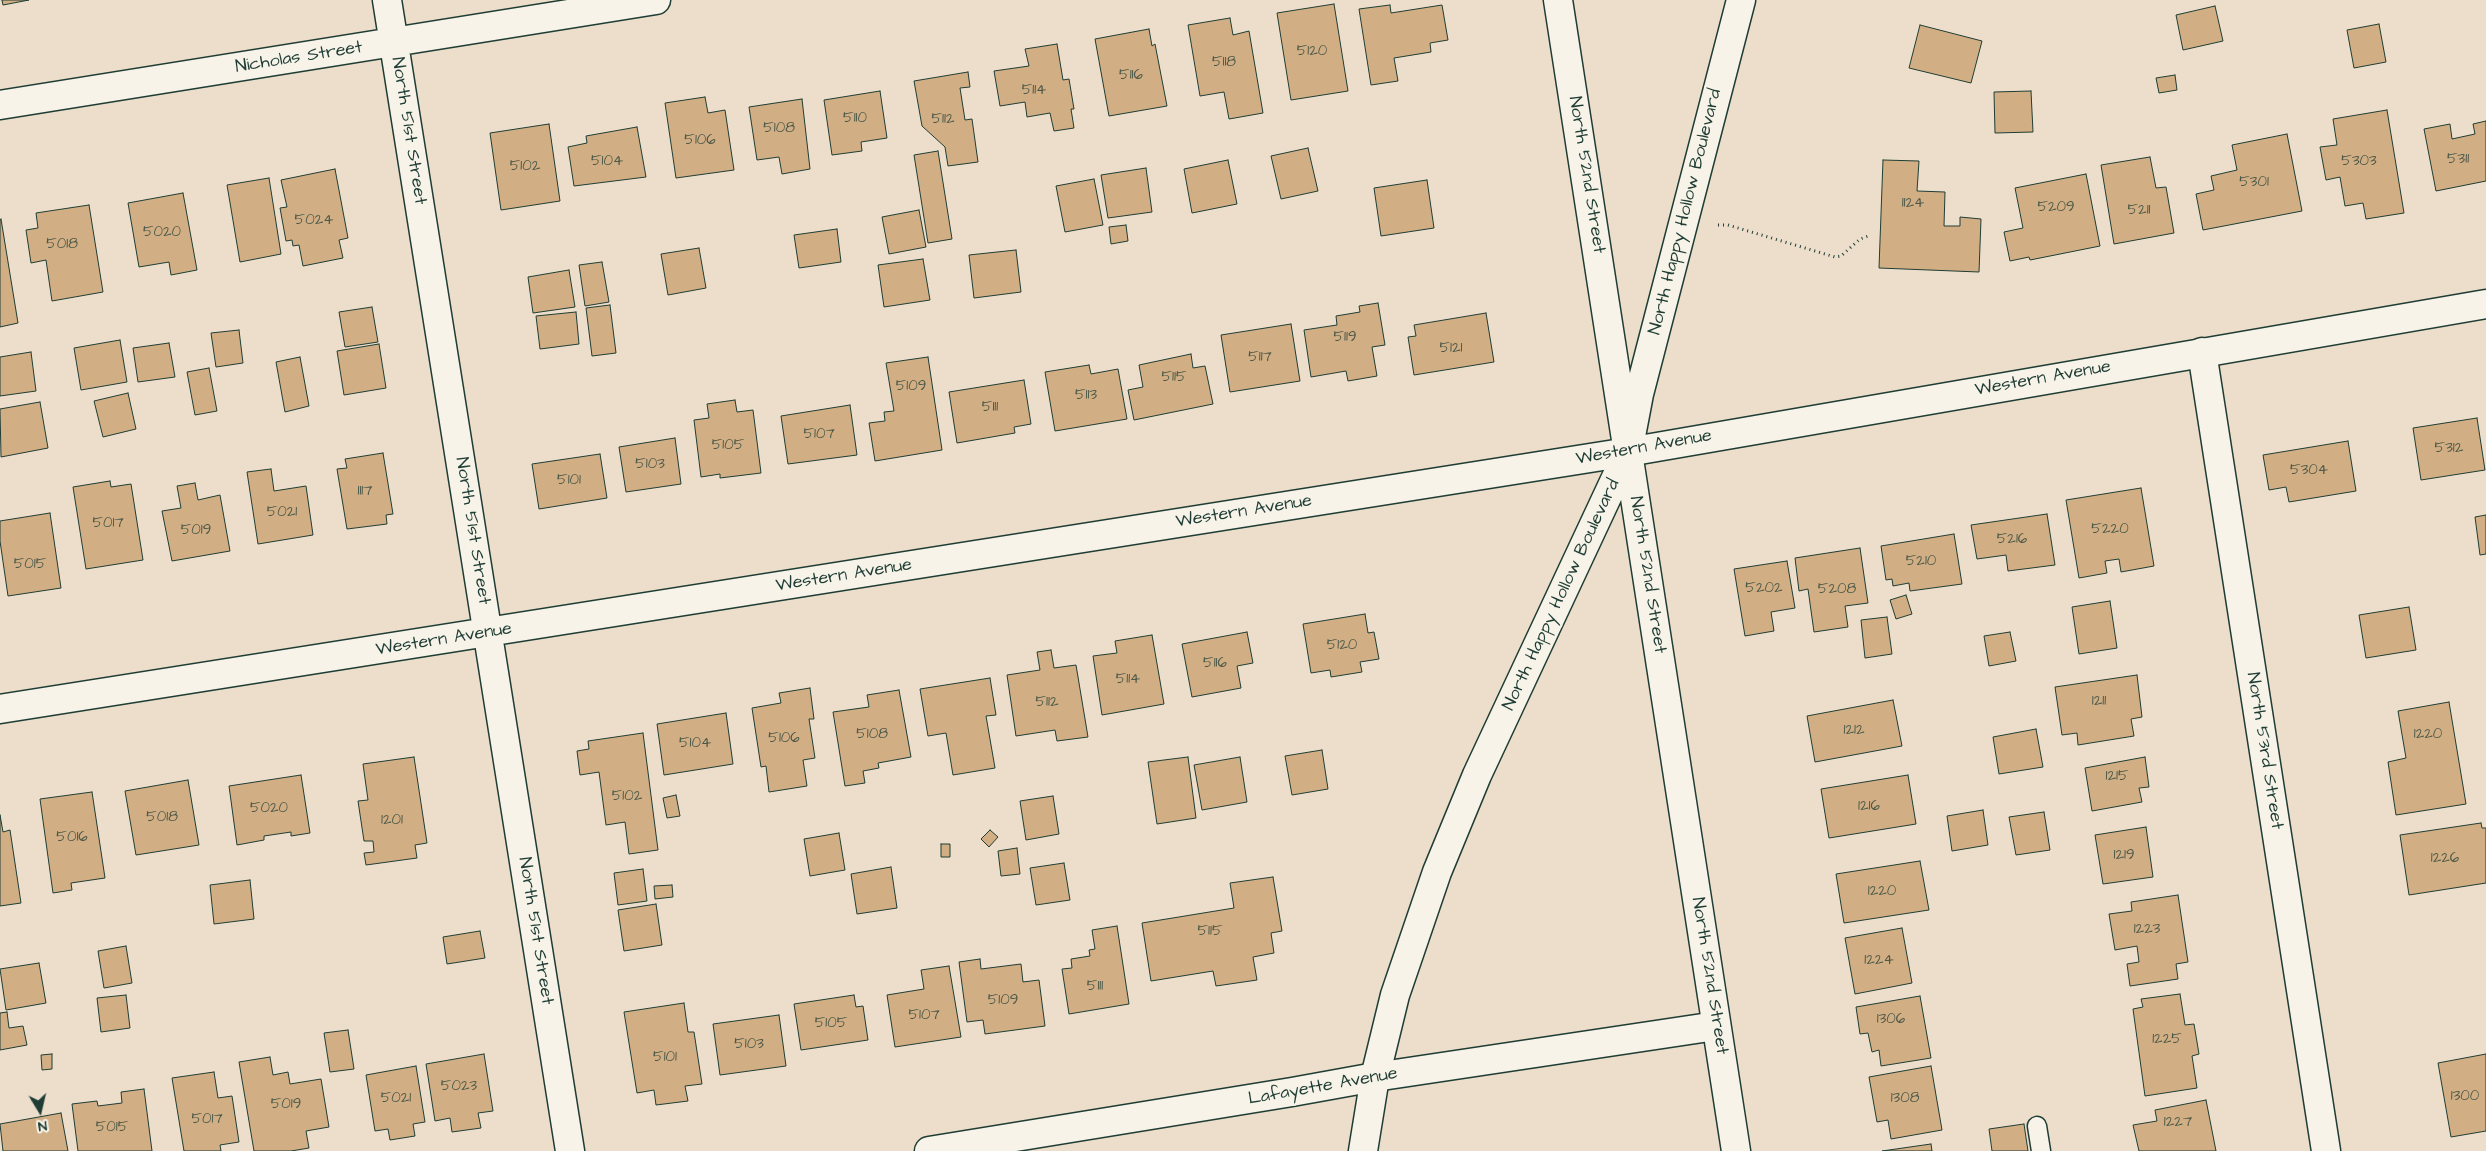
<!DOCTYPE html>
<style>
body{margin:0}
#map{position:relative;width:2486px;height:1151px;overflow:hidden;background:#ecdeca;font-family:"Architects Daughter",sans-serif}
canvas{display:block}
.north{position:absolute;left:15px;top:1086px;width:50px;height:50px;-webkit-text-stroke:4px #f7f3e8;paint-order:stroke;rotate:171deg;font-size:14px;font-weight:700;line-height:20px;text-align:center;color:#1f3d34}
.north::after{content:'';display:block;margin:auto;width:18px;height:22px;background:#1f3d34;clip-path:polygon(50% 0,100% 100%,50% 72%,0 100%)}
</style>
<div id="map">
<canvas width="2486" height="1151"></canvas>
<div class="north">N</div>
</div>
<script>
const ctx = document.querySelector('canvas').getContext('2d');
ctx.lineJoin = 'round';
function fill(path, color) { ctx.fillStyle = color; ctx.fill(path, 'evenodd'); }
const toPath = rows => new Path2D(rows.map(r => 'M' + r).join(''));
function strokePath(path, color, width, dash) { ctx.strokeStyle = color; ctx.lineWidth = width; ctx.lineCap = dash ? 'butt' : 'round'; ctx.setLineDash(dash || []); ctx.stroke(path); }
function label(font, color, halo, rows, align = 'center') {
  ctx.font = font + ' "Architects Daughter",sans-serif'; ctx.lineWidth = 4.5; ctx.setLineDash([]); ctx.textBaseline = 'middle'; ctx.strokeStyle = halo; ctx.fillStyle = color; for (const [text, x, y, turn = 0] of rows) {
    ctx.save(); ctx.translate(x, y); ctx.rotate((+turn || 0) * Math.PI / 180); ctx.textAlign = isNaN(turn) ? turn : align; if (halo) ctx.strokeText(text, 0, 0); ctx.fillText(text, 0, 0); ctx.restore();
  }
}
const building = toPath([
 [2,0,29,0,3,5,2,0],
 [1334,4,1348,91,1291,100,1277,13,1334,4],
 [1390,5,1391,13,1442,5,1448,40,1430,43,1431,52,1394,58,1398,81,1371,85,1359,9,1390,5],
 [2215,6,2223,41,2183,50,2176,15,2215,6],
 [1230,18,1233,35,1249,31,1263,113,1229,119,1224,92,1200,96,1188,25,1230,18],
 [2379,24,2386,62,2354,68,2347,30,2379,24],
 [1920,25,1982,41,1971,83,1909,68,1920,25],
 [1149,29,1152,46,1155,44,1167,106,1109,116,1095,39,1149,29],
 [1057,44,1063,80,1069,79,1074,109,1071,109,1074,128,1054,131,1050,113,1027,117,1025,102,1000,106,994,71,1029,66,1025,49,1057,44],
 [968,72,970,87,960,88,965,120,972,119,978,162,948,166,945,147,922,126,914,81,968,72],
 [2175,75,2177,90,2159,93,2156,78,2175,75],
 [880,91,887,138,861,142,862,151,832,155,824,100,880,91],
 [2031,91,2033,132,1995,133,1994,92,2031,91],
 [705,97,708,113,725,110,734,170,676,178,665,103,705,97],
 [802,99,810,169,782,174,779,157,757,160,749,107,802,99],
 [2387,110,2404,213,2366,219,2363,203,2345,206,2340,177,2326,180,2320,147,2337,145,2333,119,2387,110],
 [2486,121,2486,181,2436,191,2424,129,2450,124,2452,139,2475,134,2473,124,2486,121],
 [549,124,560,201,501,210,490,133,549,124],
 [637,127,646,177,574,186,568,147,587,143,586,136,637,127],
 [2287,134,2302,211,2203,230,2196,194,2214,190,2211,176,2237,170,2232,145,2287,134],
 [1308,148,1318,191,1281,199,1271,156,1308,148],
 [938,151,952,239,928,243,914,155,938,151],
 [2150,157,2156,188,2166,187,2174,233,2114,244,2101,165,2150,157],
 [1228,160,1237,204,1192,213,1184,169,1228,160],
 [1883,160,1919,161,1917,191,1945,192,1944,226,1960,226,1960,217,1981,219,1979,272,1879,268,1883,160],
 [1146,168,1152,212,1108,218,1101,175,1146,168],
 [335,169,348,238,339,240,343,258,303,266,299,245,293,246,292,240,286,241,280,208,287,207,281,180,335,169],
 [2086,174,2100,246,2030,260,2029,257,2010,261,2004,232,2023,228,2015,188,2086,174],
 [269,178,281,254,240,262,227,185,269,178],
 [1094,179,1103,225,1065,232,1056,186,1094,179],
 [1427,180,1434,228,1381,236,1374,188,1427,180],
 [183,193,197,270,171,275,169,262,139,267,128,203,183,193],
 [89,205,103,292,52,301,46,260,31,263,26,230,38,228,36,213,89,205],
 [919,210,926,247,889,254,882,217,919,210],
 [1,219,18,323,0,327,0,220,1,219],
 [1126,225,1128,241,1111,244,1109,227,1126,225],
 [837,229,841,262,799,268,794,235,837,229],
 [699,248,706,288,668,295,661,254,699,248],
 [1016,250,1021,292,974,298,969,255,1016,250],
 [923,259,930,300,884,307,878,265,923,259],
 [602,262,609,302,585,306,579,265,602,262],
 [569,270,575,307,533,313,528,277,569,270],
 [1378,303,1385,345,1372,347,1377,376,1348,381,1346,371,1311,377,1304,330,1337,325,1336,316,1360,312,1359,306,1378,303],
 [610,305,616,353,592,356,586,308,610,305],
 [372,307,378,342,345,347,339,312,372,307],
 [576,312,579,344,540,349,536,316,576,312],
 [1486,313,1494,362,1414,375,1408,337,1416,336,1414,325,1486,313],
 [1291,324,1300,381,1230,392,1221,335,1291,324],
 [239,330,243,363,216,367,211,333,239,330],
 [120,340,127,382,81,390,74,348,120,340],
 [169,343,175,377,138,382,133,348,169,343],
 [379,344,386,388,344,395,337,351,379,344],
 [31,352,36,391,0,396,0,357,31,352],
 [1191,354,1193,368,1205,366,1213,404,1134,420,1128,390,1143,387,1139,365,1191,354],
 [300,357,309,406,285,412,276,362,300,357],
 [928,357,942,450,875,461,869,423,885,421,884,412,894,411,886,363,928,357],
 [1089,365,1091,374,1118,369,1127,419,1055,431,1045,372,1089,365],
 [209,368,217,411,195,415,187,372,209,368],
 [1024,380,1031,424,1014,427,1015,433,957,443,949,392,1024,380],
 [128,393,136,429,103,437,94,401,128,393],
 [735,400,737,412,753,410,761,473,720,478,720,474,701,477,694,420,709,418,707,404,735,400],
 [40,402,48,448,1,457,0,409,40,402],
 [850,405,857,455,788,464,781,416,850,405],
 [2477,418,2485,470,2421,480,2413,428,2477,418],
 [675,438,681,484,626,492,619,447,675,438],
 [2348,441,2356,491,2289,502,2286,487,2269,490,2263,455,2348,441],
 [383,453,393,514,386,515,387,524,347,529,337,469,347,468,345,459,383,453],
 [600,454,607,498,539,509,532,464,600,454],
 [271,469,274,491,306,486,313,535,258,544,247,472,271,469],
 [110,481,111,487,131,484,143,560,86,569,73,487,110,481],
 [195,483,198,500,220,495,230,551,172,561,162,511,181,508,177,486,195,483],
 [2141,488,2154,566,2121,572,2119,559,2105,561,2107,573,2079,578,2066,500,2141,488],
 [50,513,61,588,8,596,0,541,0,521,50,513],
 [2047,514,2055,565,2008,571,2006,555,1977,559,1971,525,2047,514],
 [2486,515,2486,554,2480,555,2475,517,2486,515],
 [1954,534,1962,584,1910,591,1909,583,1893,586,1892,579,1886,580,1881,546,1954,534],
 [1860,548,1868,603,1845,606,1848,627,1814,632,1808,589,1799,591,1795,558,1860,548],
 [1787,561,1795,608,1771,612,1774,631,1745,636,1734,569,1787,561],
 [1906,595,1912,614,1896,619,1890,600,1906,595],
 [2110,601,2117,648,2079,654,2072,607,2110,601],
 [2409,607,2416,650,2366,658,2359,615,2409,607],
 [1365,614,1368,633,1374,632,1379,659,1360,662,1362,672,1331,677,1330,670,1311,673,1303,624,1365,614],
 [1887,617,1892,654,1865,658,1861,620,1887,617],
 [1247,632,1253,663,1237,666,1241,688,1192,697,1182,644,1247,632],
 [2010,632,2016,661,1989,666,1984,636,2010,632],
 [1152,635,1164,704,1102,715,1093,656,1117,653,1115,641,1152,635],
 [1051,650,1054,668,1076,665,1088,737,1057,741,1055,730,1016,736,1007,675,1040,670,1037,652,1051,650],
 [2137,675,2142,717,2131,719,2134,736,2078,745,2077,733,2062,735,2055,687,2137,675],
 [990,678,996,715,986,716,995,768,953,775,946,733,928,736,920,689,990,678],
 [810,688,814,719,809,719,815,758,803,760,807,786,769,792,766,766,761,767,752,708,781,703,779,693,810,688],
 [899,690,911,757,878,763,879,768,863,771,865,783,845,786,833,712,869,707,867,695,899,690],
 [1893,700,1902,746,1815,762,1807,716,1893,700],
 [2449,702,2466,804,2396,815,2388,762,2406,758,2398,711,2449,702],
 [726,713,733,764,664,775,657,724,726,713],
 [2036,729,2043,767,1999,774,1993,737,2036,729],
 [643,733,658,850,629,854,625,822,606,825,599,772,580,775,577,751,589,749,588,741,643,733],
 [1322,750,1328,789,1292,795,1285,756,1322,750],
 [414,757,427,843,415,845,417,858,366,865,364,853,374,852,373,841,364,841,358,801,368,800,363,764,414,757],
 [1188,757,1196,818,1157,824,1148,762,1188,757],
 [1240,757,1247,802,1202,810,1194,765,1240,757],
 [2145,757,2149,787,2139,788,2142,802,2092,811,2085,768,2145,757],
 [301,775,310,833,291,836,291,832,264,836,264,840,237,845,229,786,301,775],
 [1908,775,1916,824,1829,838,1821,789,1908,775],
 [188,780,199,845,136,855,125,791,188,780],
 [92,792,105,878,71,883,72,890,53,893,40,799,92,792],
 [676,795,680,816,667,818,663,798,676,795],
 [1053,796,1059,834,1026,840,1020,801,1053,796],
 [1983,810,1988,845,1952,851,1947,816,1983,810],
 [2044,812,2050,850,2016,855,2009,817,2044,812],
 [0,815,3,832,10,830,21,903,0,906,0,815],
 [2481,823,2482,828,2486,828,2486,883,2409,895,2400,835,2481,823],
 [2146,827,2153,877,2103,884,2095,835,2146,827],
 [990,830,998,837,989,847,981,839,990,830],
 [839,833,845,870,810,876,804,839,839,833],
 [941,844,950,844,950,857,941,857,941,844],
 [1017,848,1020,874,1001,876,998,851,1017,848],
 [1920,861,1929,910,1844,923,1836,874,1920,861],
 [1064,863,1070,900,1036,905,1030,868,1064,863],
 [891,867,897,908,857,914,851,874,891,867],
 [643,869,647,901,618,905,614,873,643,869],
 [1273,877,1282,931,1271,933,1274,953,1253,957,1257,980,1216,986,1213,971,1151,981,1142,923,1234,908,1230,883,1273,877],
 [250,880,254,919,214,924,210,885,250,880],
 [672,885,673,897,655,899,654,886,672,885],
 [2178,895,2188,962,2176,964,2178,979,2130,986,2127,964,2139,962,2137,946,2115,950,2109,914,2132,911,2131,902,2178,895],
 [656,904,662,945,624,951,618,910,656,904],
 [1117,926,1129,1004,1069,1014,1062,969,1072,968,1071,959,1090,956,1089,950,1095,949,1092,930,1117,926],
 [1902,928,1912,983,1855,994,1845,938,1902,928],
 [480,931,485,958,447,964,443,937,480,931],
 [126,946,132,983,104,988,98,951,126,946],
 [980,959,981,969,1021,964,1023,982,1039,980,1045,1026,985,1034,983,1020,967,1022,959,962,980,959],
 [39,963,46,1003,6,1010,0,969,39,963],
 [949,966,961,1037,895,1047,887,995,924,989,921,970,949,966],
 [2180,994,2185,1025,2194,1024,2199,1054,2192,1056,2197,1088,2145,1096,2133,1009,2143,1007,2141,999,2180,994],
 [126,995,130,1028,101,1032,97,998,126,995],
 [854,995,856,1007,863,1006,868,1040,801,1050,794,1004,854,995],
 [1920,996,1931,1058,1881,1066,1879,1050,1872,1052,1868,1033,1860,1034,1856,1007,1920,996],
 [684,1003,688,1032,694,1032,702,1084,685,1086,688,1101,656,1105,654,1090,637,1093,624,1012,684,1003],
 [7,1012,9,1028,23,1026,27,1045,0,1050,0,1013,7,1012],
 [779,1015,786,1066,720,1075,713,1024,779,1015],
 [348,1030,354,1069,330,1072,324,1033,348,1030],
 [52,1054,52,1069,42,1070,41,1055,52,1054],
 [484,1054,493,1111,478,1113,481,1128,452,1132,450,1118,435,1121,426,1064,484,1054],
 [2486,1054,2486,1131,2451,1137,2438,1063,2486,1054],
 [270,1057,273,1075,288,1072,290,1084,321,1079,329,1127,306,1131,309,1148,291,1151,254,1151,239,1062,270,1057],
 [416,1066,425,1122,413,1124,415,1136,390,1140,388,1129,375,1131,366,1075,416,1066],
 [1931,1066,1942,1130,1891,1139,1888,1120,1877,1122,1869,1077,1931,1066],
 [214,1072,218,1098,232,1096,239,1142,220,1145,221,1151,184,1151,172,1078,214,1072],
 [144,1089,152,1151,78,1151,72,1104,97,1101,98,1106,122,1103,121,1092,144,1089],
 [2206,1100,2216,1151,2139,1151,2133,1125,2157,1121,2155,1110,2206,1100],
 [61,1113,68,1151,3,1151,0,1124,61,1113],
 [2024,1124,2028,1151,1992,1151,1989,1129,2024,1124],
 [1931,1144,1932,1151,1882,1151,1931,1144]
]);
fill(building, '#d2ae84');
strokePath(building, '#1f3d34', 1);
const lane = toPath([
 [2037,1126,2041,1151]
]);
const street = toPath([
 [387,0,570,1151],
 [0,105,656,0],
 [2202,352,2326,1151],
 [0,709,1628,452],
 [929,1151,1292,1092,1375,1077,1716,1026]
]);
const secondary = toPath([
 [1558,0,1736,1151],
 [1628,452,2486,304],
 [1363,1151,1375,1077,1395,995,1437,872,1477,775,1628,452,1639,394,1741,0]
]);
strokePath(lane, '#1f3d34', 21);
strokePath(street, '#1f3d34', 31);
strokePath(secondary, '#1f3d34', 31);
strokePath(toPath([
 [1718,225,1728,225,1835,257,1841,256,1860,239,1871,235]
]), '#1f3d34', 3, [1, 4]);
strokePath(lane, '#f7f3e8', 18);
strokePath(street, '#f7f3e8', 28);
strokePath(secondary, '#f7f3e8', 28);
label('15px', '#4c5948', null, [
 ["5120",1312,52],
 ["5118",1224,63],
 ["5116",1131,76],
 ["5114",1034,91],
 ["5110",855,119],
 ["5112",943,120],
 ["5108",779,129],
 ["5106",700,141],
 ["5311",2458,160],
 ["5104",607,162],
 ["5303",2359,162],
 ["5102",525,167],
 ["5301",2254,183],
 ["1124",1913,204],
 ["5209",2056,208],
 ["5211",2139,211],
 ["5024",314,221],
 ["5020",162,233],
 ["5018",62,245],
 ["5119",1345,338],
 ["5121",1451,349],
 ["5117",1260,358],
 ["5115",1174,378],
 ["5109",911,387],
 ["5113",1086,396],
 ["5111",990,408],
 ["5107",819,435],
 ["5105",728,446],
 ["5312",2449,449],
 ["5103",650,465],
 ["5304",2309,471],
 ["5101",569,481],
 ["1117",365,492],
 ["5021",282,513],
 ["5017",108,524],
 ["5220",2110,530],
 ["5019",196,531],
 ["5216",2012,540],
 ["5210",1921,562],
 ["5015",30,565],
 ["5202",1764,589],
 ["5208",1837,590],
 ["5120",1342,646],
 ["5116",1215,664],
 ["5114",1128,680],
 ["1211",2099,702],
 ["5112",1047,703],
 ["1212",1854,731],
 ["5108",872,735],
 ["1220",2428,735],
 ["5106",784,739],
 ["5104",695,744],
 ["1215",2117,777],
 ["5102",627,797],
 ["1216",1869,807],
 ["5020",269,809],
 ["5018",162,818],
 ["1201",392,821],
 ["5016",72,838],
 ["1219",2124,856],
 ["1226",2445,859],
 ["1220",1882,892],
 ["1223",2147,930],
 ["5115",1210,932],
 ["1224",1879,961],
 ["5111",1095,987],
 ["5109",1003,1001],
 ["5107",924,1016],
 ["1306",1891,1020],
 ["5105",831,1024],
 ["1225",2167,1040],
 ["5103",749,1045],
 ["5101",665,1058],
 ["5023",459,1087],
 ["1300",2465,1097],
 ["5021",396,1099],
 ["1308",1905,1099],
 ["5019",286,1105],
 ["5017",207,1120],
 ["1227",2178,1123],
 ["5015",112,1128]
]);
label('18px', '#1f3d34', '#f7f3e8', [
 ["Nicholas Street",299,58,-9],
 ["North 51st Street",408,131,81],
 ["North 52nd Street",1586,175,81],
 ["North Happy Hollow Boulevard",1686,212,-76],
 ["Western Avenue",2043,379,-10],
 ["Western Avenue",1644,448,-10],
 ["Western Avenue",1244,512,-9],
 ["North 51st Street",472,531,81],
 ["North 52nd Street",1647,575,81],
 ["Western Avenue",844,576,-9],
 ["North Happy Hollow Boulevard",1562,595,-65],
 ["Western Avenue",444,640,-9],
 ["North 53rd Street",2264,751,81],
 ["North 51st Street",535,931,81],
 ["North 52nd Street",1709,976,81],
 ["Lafayette Avenue",1323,1087,-10]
]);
</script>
